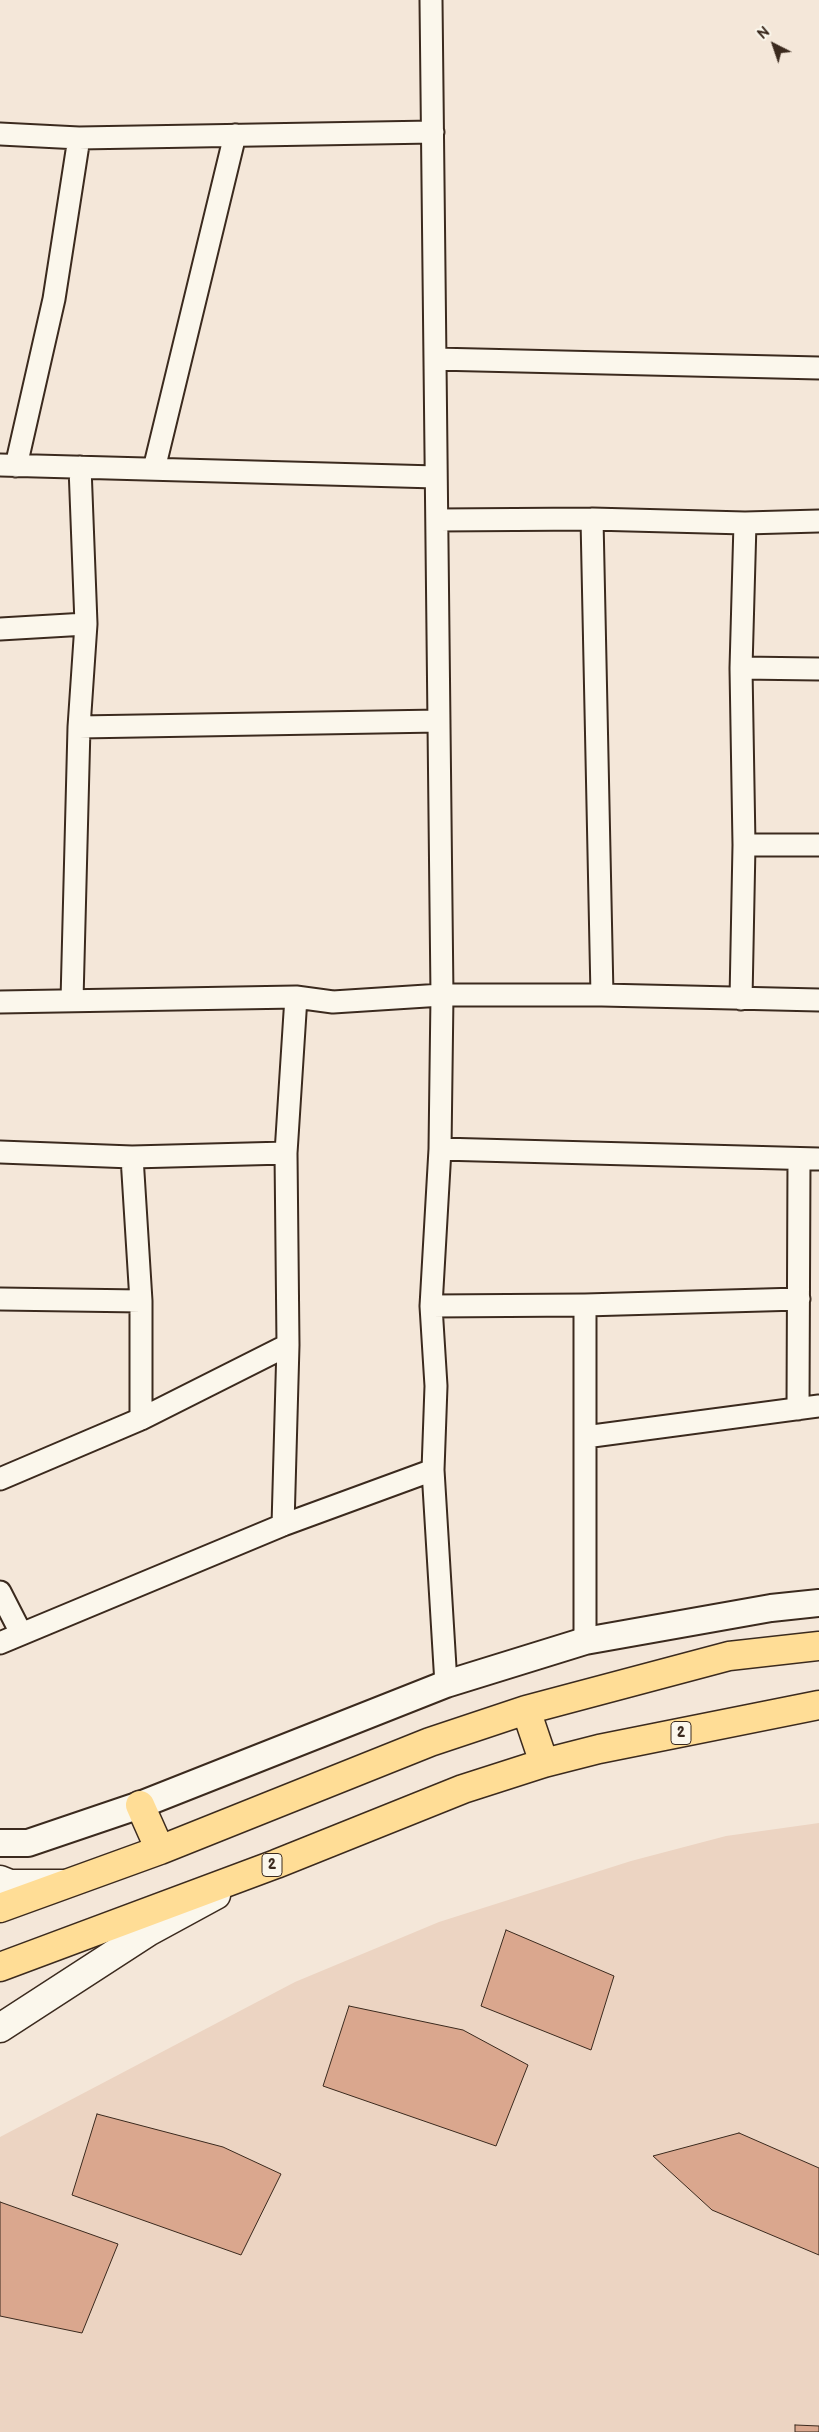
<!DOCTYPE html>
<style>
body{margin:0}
#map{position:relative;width:819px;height:2432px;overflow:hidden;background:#f4e7d9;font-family:"Balsamiq Sans",sans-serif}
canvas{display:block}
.north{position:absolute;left:749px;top:20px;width:50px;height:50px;-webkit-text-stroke:4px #fbf7ec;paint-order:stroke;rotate:319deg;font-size:14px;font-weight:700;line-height:20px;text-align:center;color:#3b2a1e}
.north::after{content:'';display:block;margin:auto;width:18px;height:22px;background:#3b2a1e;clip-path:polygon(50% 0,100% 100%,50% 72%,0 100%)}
</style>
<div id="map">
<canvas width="819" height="2432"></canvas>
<div class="north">N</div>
</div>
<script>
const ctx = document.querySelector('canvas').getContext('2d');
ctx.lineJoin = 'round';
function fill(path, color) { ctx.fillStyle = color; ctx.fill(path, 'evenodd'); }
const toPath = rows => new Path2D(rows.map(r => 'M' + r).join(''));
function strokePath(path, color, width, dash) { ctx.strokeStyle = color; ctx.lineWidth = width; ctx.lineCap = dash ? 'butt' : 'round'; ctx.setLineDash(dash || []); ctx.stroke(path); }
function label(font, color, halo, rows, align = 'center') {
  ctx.font = font + ' "Balsamiq Sans",sans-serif'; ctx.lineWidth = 4; ctx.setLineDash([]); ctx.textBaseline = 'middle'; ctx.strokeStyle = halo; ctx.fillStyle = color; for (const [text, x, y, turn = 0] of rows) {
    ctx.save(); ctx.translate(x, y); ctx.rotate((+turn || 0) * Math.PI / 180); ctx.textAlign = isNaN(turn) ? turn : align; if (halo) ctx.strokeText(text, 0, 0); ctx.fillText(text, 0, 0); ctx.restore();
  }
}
fill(toPath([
 [819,1823,819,2432,0,2432,0,2137,295,1982,439,1922,631,1861,726,1836]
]), '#ecd4c2');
const building = toPath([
 [506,1930,614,1976,591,2050,481,2006,506,1930],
 [349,2006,463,2030,528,2065,496,2146,323,2086,349,2006],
 [97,2114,223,2147,281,2174,241,2255,72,2195,97,2114],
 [739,2133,819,2168,819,2255,712,2210,653,2156,739,2133],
 [0,2202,118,2244,82,2333,0,2316,0,2202],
 [795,2425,819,2426,819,2432,795,2432,795,2425]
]);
fill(building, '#daa78e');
strokePath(building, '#3b2a1e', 1);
const minor = toPath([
 [431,0,442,995,440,1149,431,1306,436,1386,433,1470,446,1684],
 [0,134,79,138,433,132],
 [435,359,819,368],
 [0,465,436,477],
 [16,466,54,299,79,138],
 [154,469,235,135],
 [592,519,602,995],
 [437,520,592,519,745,523,819,521],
 [0,629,86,624],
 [741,668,819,669],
 [79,727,439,721],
 [744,845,819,845],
 [741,999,744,845,741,668,745,523],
 [72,1000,79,727,86,624,80,467],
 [0,1002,296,997,333,1002,442,995,602,995,819,1000],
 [440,1149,819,1159],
 [0,1152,132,1157,286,1153],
 [132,1157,141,1301,141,1419],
 [0,1299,141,1301],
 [431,1306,585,1305,799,1299],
 [798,1409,799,1159],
 [585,1437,819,1406],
 [0,1479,141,1419,288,1345],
 [283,1525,288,1345,286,1153,296,997],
 [0,1592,21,1633],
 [585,1641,585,1305],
 [0,1643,283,1525,433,1470]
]);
const tertiary = toPath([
 [0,1843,28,1843,140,1805,446,1684,585,1641,771,1608,819,1603]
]);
const secondary = toPath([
 [0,1880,10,1884,62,1884],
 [0,2028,148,1932,216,1895]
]);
const trunk = toPath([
 [526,1710,544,1763],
 [140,1805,160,1850],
 [0,1908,160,1850,430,1742,526,1710,729,1656,819,1646],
 [0,1967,276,1864,463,1789,544,1763,599,1749,819,1705]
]);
strokePath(minor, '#3b2a1e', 25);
strokePath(tertiary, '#3b2a1e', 30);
strokePath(secondary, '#3b2a1e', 31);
strokePath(trunk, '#3b2a1e', 31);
strokePath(minor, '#fbf7ec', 21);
strokePath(tertiary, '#fbf7ec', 26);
strokePath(secondary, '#fbf7ec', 28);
strokePath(trunk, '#ffdd96', 28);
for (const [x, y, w] of [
 [681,1733,20],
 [272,1865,20]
]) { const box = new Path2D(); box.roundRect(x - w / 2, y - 11.5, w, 23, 4); ctx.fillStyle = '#fbf7ec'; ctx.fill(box); strokePath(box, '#3b2a1e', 1); }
label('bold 14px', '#3b2a1e', null, [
 ["2",681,1733],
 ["2",272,1865]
]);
</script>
